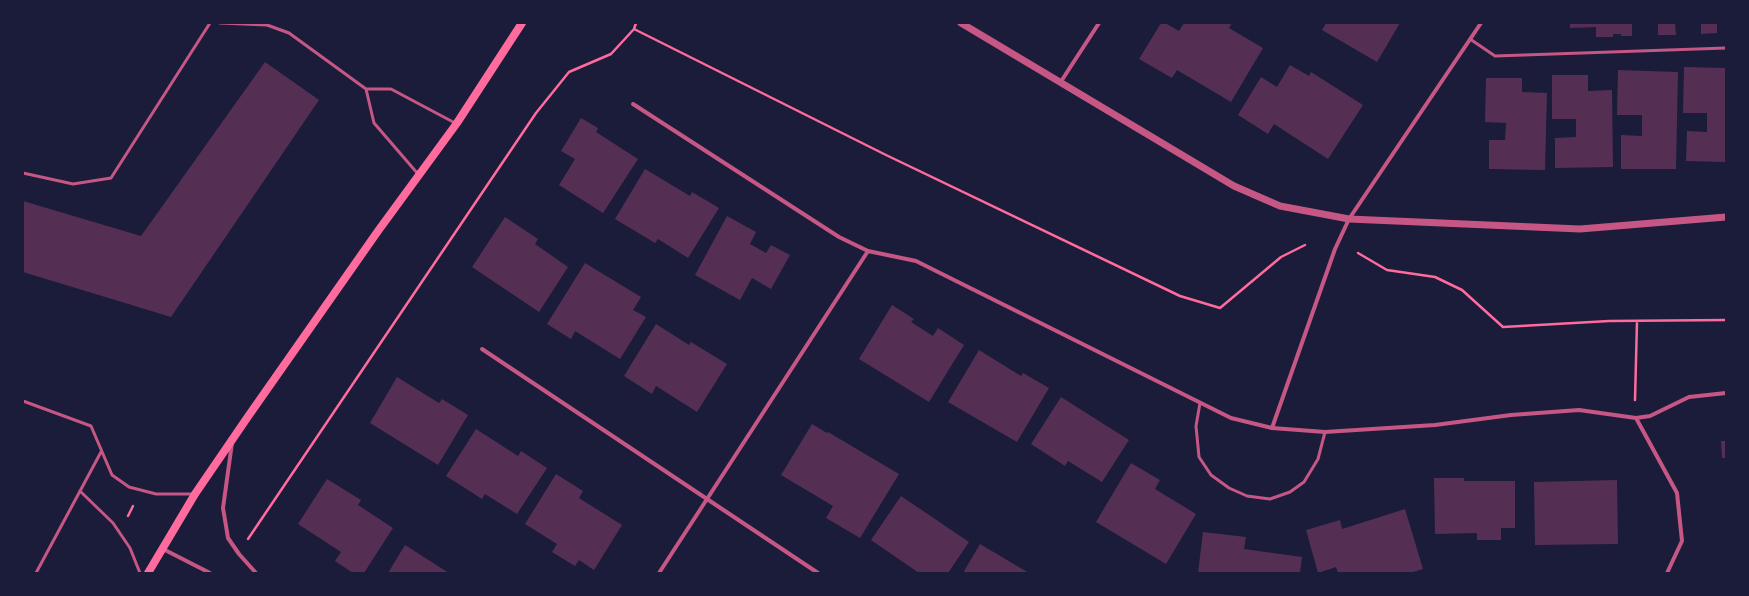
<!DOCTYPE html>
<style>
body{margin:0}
#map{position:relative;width:1749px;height:596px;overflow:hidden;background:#1b1b3a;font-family:Mulish,sans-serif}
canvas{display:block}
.frame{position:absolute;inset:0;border:24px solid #1b1b3a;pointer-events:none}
</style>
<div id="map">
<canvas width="1749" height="596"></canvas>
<div class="frame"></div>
</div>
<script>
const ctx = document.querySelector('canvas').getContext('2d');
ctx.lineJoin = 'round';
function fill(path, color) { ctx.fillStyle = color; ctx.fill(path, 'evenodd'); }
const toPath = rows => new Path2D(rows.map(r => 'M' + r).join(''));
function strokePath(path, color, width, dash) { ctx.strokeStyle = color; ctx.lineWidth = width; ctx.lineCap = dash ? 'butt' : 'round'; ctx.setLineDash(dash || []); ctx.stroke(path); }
fill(toPath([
 [1161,23,1165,23,1179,31,1184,23,1232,23,1229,28,1263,48,1231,102,1177,70,1172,78,1139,59],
 [1326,23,1400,23,1377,62,1322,30],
 [1570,23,1632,23,1632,36,1621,36,1621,34,1613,34,1613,37,1596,37,1596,27,1570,28],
 [1658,23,1675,23,1676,35,1658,35],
 [1701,23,1717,23,1717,33,1701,34],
 [265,62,319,100,171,317,23,272,23,201,141,236],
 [1290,65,1309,76,1311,72,1363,105,1328,159,1274,124,1268,134,1238,115,1261,77,1277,87],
 [1684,67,1726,68,1726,162,1686,161,1687,131,1707,132,1707,113,1683,113],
 [1618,70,1678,72,1676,169,1621,169,1621,135,1642,136,1642,115,1617,115],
 [1552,75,1588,75,1588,91,1612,90,1613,167,1555,168,1555,138,1576,137,1576,119,1552,119],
 [1486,78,1522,78,1522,92,1547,93,1545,170,1489,169,1489,140,1505,140,1506,123,1485,122],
 [581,118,598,128,596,132,638,159,603,213,559,185,575,159,561,151],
 [645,169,690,196,692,192,719,208,688,258,658,239,655,243,615,219],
 [727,216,756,232,750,244,766,253,771,245,790,255,771,289,752,278,740,300,695,275],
 [505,217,538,239,535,244,568,267,539,312,472,267],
 [585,263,641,297,633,310,646,317,620,359,575,331,571,339,547,324],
 [892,305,914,319,911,322,933,336,938,328,964,345,929,402,859,359],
 [656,324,689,345,691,342,727,364,697,412,656,386,652,394,624,376],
 [979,350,1021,376,1023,373,1049,388,1017,442,948,402],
 [397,377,439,403,442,399,468,415,438,465,370,423],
 [1061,397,1129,440,1102,482,1068,461,1065,466,1031,444],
 [812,424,827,433,828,432,899,474,860,538,826,518,833,506,781,475],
 [476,429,518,456,521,451,547,468,517,514,485,494,482,499,446,476],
 [1721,441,1726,441,1726,458,1722,458],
 [1131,463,1160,480,1155,489,1196,514,1166,564,1096,522],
 [556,474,583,491,579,498,622,525,594,570,579,560,575,566,552,552,557,544,525,524],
 [1434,478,1464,478,1464,481,1515,481,1515,528,1501,528,1501,540,1477,540,1477,533,1435,534],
 [327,479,361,500,358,505,393,528,364,573,353,573,335,561,341,552,298,524],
 [1617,480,1618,544,1535,545,1534,482],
 [901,496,969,542,948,573,919,573,871,540],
 [1405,509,1423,569,1410,573,1338,573,1336,567,1318,573,1306,530,1340,520,1342,529],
 [1203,532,1246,537,1244,549,1302,557,1300,573,1198,573],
 [980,544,1029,573,963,573],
 [405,545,449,573,388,573]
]), '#542f53');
strokePath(toPath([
 [634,29,886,155,1180,296,1220,308,1281,257,1305,245],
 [1358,253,1387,270,1435,277,1462,290,1503,327,1609,321,1726,320],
 [1635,400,1637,321],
 [128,516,133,506],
 [248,539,536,113,569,72,611,54,634,29,636,23]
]), '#ff6b9d', 2.5);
strokePath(toPath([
 [220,23,267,25,289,33,366,89,391,89,455,123],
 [1470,39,1495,56,1726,48],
 [366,89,374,123,418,174],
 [23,173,73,184,111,178,210,23],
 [23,401,91,426,112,475,129,487,156,494,194,494],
 [1200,403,1196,426,1199,457,1211,475,1229,488,1247,496,1270,499,1290,492,1304,482,1318,459,1325,432],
 [81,492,113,523,130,548,140,573],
 [36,573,101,452]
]), '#c65784', 3);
strokePath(toPath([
 [1060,83,1099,23],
 [633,104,839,237,868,251,916,261,1231,418,1272,428,1325,432,1435,425,1511,415,1579,410,1636,418,1650,416,1689,397,1726,393],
 [482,349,818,573],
 [1636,418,1677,493,1682,541,1667,573],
 [1272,428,1335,249,1349,219,1481,23],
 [232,443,223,508,228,538,239,554,256,573],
 [163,549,210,573],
 [659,573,868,251]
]), '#c65784', 4);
strokePath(toPath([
 [961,23,1234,186,1280,206,1349,219,1580,229,1726,217]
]), '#c65784', 7);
strokePath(toPath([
 [148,573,195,494,247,418,378,231,457,123,522,23]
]), '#ff6b9d', 8);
</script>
